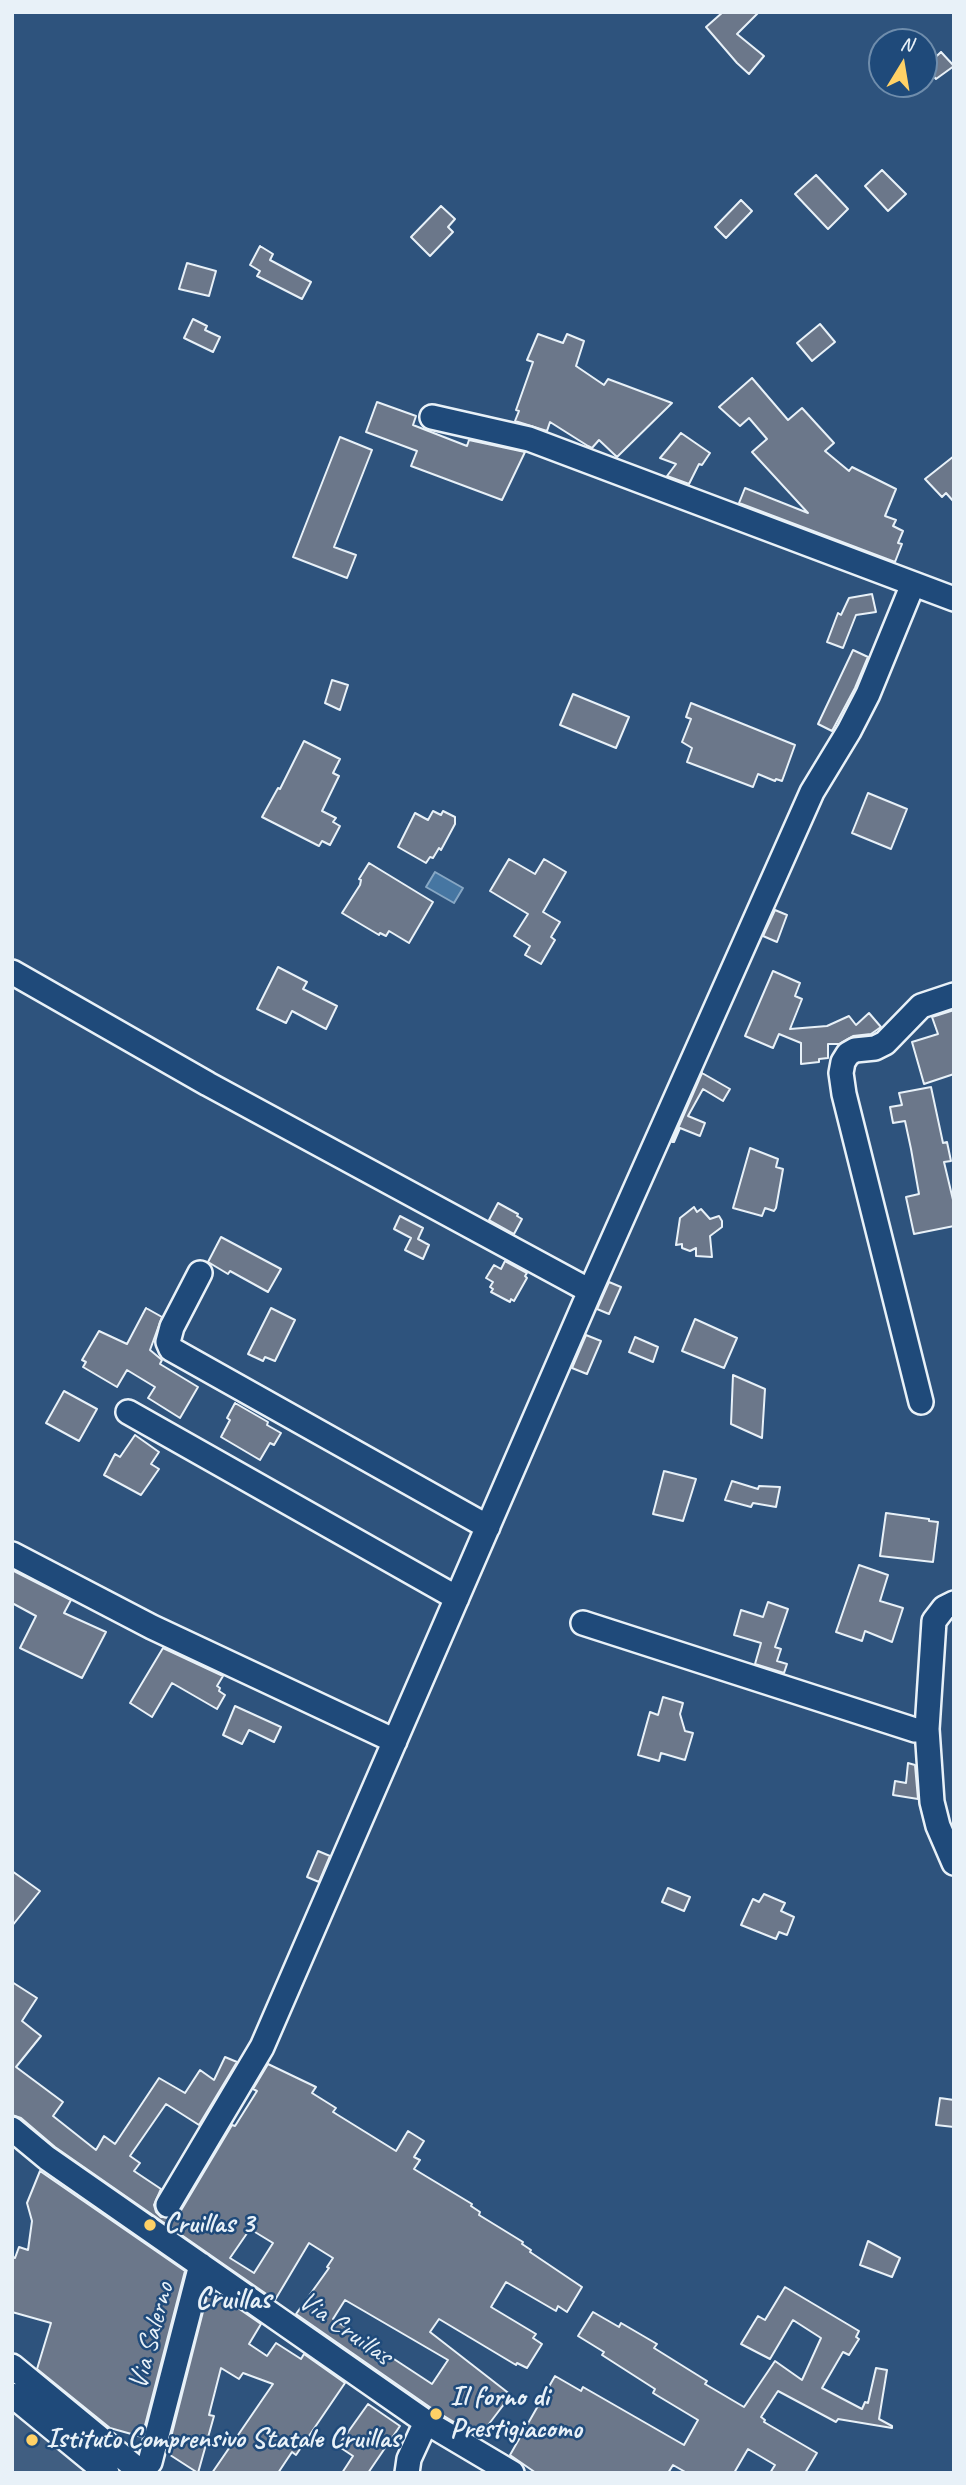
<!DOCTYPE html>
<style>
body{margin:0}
#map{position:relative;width:966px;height:2485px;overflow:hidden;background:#2e537d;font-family:Caveat,sans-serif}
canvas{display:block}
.frame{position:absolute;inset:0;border:14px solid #e8f1f8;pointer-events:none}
.north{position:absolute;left:868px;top:28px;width:70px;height:70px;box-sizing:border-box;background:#1f4a7a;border:2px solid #6f8dac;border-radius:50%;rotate:11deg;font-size:19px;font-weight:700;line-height:28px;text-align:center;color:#e8f1f8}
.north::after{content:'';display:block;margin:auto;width:24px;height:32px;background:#ffd166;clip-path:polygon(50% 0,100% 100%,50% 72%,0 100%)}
</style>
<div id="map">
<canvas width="966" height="2485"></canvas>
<div class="frame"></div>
<div class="north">N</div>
</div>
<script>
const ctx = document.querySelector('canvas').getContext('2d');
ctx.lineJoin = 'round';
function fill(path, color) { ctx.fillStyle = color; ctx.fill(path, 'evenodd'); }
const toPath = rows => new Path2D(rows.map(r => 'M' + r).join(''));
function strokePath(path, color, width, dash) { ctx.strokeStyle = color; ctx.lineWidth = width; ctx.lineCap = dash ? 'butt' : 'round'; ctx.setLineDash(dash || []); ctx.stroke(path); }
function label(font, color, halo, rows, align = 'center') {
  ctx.font = font + ' Caveat,sans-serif'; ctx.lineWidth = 5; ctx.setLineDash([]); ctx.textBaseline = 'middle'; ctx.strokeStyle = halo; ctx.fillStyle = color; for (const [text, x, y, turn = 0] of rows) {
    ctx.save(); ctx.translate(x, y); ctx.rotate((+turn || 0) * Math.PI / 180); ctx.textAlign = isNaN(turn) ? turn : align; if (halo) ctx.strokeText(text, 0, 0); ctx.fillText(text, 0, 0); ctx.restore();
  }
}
fill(toPath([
 [12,2407,91,2473,12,2473]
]), '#405e81');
const water = toPath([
 [435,872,463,888,454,903,426,887,435,872]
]);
fill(water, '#4676a2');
strokePath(water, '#87a7c4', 2);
const building = toPath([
 [723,12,759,12,737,34,764,56,749,74,737,63,706,27,723,12],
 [941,52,954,66,936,79,925,67,941,52],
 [882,170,906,194,888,211,865,186,882,170],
 [816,175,848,209,828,229,795,194,816,175],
 [741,200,752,211,726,238,715,227,741,200],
 [441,206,455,219,448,227,453,232,430,256,411,237,441,206],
 [260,246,273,254,270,260,311,282,302,299,257,276,260,271,250,265,260,246],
 [187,263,216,271,209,296,179,289,187,263],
 [193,319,207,326,205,330,220,337,213,352,184,338,193,319],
 [820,324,835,342,812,361,797,343,820,324],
 [538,334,563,343,567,334,584,341,576,366,604,385,608,379,672,403,617,457,599,440,592,448,588,446,550,422,547,431,515,421,519,411,516,410,533,362,527,360,538,334],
 [752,378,788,420,802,408,834,443,825,451,849,471,852,467,896,489,885,516,896,520,893,526,903,531,898,543,902,544,895,562,739,503,745,488,808,513,752,452,767,439,749,418,740,426,719,407,752,378],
 [377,402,416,416,413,425,467,446,469,440,525,452,502,500,411,466,417,451,366,432,377,402],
 [681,433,710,453,702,465,699,464,689,484,667,476,676,464,660,458,681,433],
 [340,437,372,450,334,547,356,555,347,578,293,557,340,437],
 [954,456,954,502,946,493,942,497,925,479,954,456],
 [872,594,876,612,856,615,843,648,827,642,838,613,841,615,849,598,872,594],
 [853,650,868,657,855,688,832,731,818,724,853,650],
 [332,680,348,685,340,710,325,703,332,680],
 [573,694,629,717,616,748,560,725,573,694],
 [691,703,795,745,782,781,776,779,775,781,758,774,753,787,687,762,692,748,682,742,691,719,686,717,691,703],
 [304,741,340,759,333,773,339,776,322,811,336,818,333,822,340,826,330,845,322,841,319,846,262,817,278,788,280,789,304,741],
 [868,793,907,809,891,849,852,833,868,793],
 [433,811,441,815,443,811,455,817,455,824,441,850,439,848,433,858,430,857,426,863,398,847,415,813,428,820,433,811],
 [509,859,535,874,544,859,566,872,543,912,560,922,551,937,555,940,541,964,525,955,530,946,514,936,528,914,490,891,509,859],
 [369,863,433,902,409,943,389,931,386,936,380,933,379,935,342,913,360,885,361,880,359,879,369,863],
 [775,910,787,915,777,942,763,936,775,910],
 [278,967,307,982,303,989,337,1006,326,1029,292,1011,286,1023,257,1009,278,967],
 [773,971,800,983,795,996,802,999,790,1029,827,1026,849,1016,856,1025,869,1013,881,1027,871,1034,853,1036,839,1044,828,1044,828,1058,819,1059,819,1062,801,1064,801,1043,779,1034,773,1048,745,1036,773,971],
 [954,1010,954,1074,924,1084,912,1042,938,1034,932,1017,954,1010],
 [702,1073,730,1089,723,1101,703,1089,688,1116,705,1123,700,1136,680,1128,674,1142,672,1142,702,1073],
 [931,1087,943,1143,947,1142,951,1161,944,1162,954,1204,954,1226,914,1234,906,1197,919,1194,911,1149,905,1121,893,1123,890,1107,902,1105,899,1093,931,1087],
 [750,1148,778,1159,776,1167,783,1169,776,1208,774,1211,765,1208,762,1216,733,1208,750,1148],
 [498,1203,518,1214,517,1216,522,1219,514,1234,489,1220,498,1203],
 [694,1207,697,1212,701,1209,710,1219,719,1216,722,1221,722,1227,710,1236,712,1257,696,1256,696,1248,690,1251,682,1248,682,1244,676,1245,680,1218,694,1207],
 [400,1216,423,1228,418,1239,429,1245,423,1259,405,1250,411,1238,394,1229,400,1216],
 [221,1237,281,1269,268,1292,230,1271,228,1274,208,1262,221,1237],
 [505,1261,527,1273,525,1276,527,1278,514,1301,511,1299,510,1302,491,1292,493,1289,490,1287,493,1282,486,1278,494,1265,501,1269,505,1261],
 [609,1282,621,1287,609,1314,597,1309,609,1282],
 [146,1308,162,1317,150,1350,162,1360,160,1364,198,1387,180,1418,148,1398,155,1387,127,1370,117,1387,83,1367,86,1362,82,1360,99,1331,127,1344,146,1308],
 [271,1308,295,1320,275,1361,265,1357,263,1361,248,1354,271,1308],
 [695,1319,737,1338,724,1368,682,1351,695,1319],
 [586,1335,601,1341,587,1374,572,1368,586,1335],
 [635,1337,658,1347,653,1362,629,1352,635,1337],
 [733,1375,765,1389,762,1438,731,1424,733,1375],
 [64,1391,97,1409,79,1441,46,1423,64,1391],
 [235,1403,268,1422,267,1425,281,1433,274,1445,270,1443,260,1460,221,1437,230,1420,227,1418,235,1403],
 [135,1435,159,1452,151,1464,159,1469,141,1495,104,1475,115,1454,120,1457,135,1435],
 [664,1471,696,1479,683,1521,653,1514,664,1471],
 [732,1481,758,1489,759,1486,780,1487,776,1507,753,1503,751,1507,725,1500,732,1481],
 [886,1513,929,1519,929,1521,938,1522,933,1562,880,1556,886,1513],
 [859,1565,888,1575,880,1601,903,1608,892,1642,865,1631,862,1641,836,1632,859,1565],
 [12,1570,71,1600,64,1613,106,1632,82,1678,20,1648,36,1616,12,1603,12,1570],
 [768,1602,788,1609,775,1647,781,1649,777,1661,787,1664,784,1673,755,1664,761,1643,734,1635,741,1610,763,1617,768,1602],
 [163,1648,223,1676,217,1686,220,1688,219,1691,225,1695,217,1709,172,1683,152,1717,130,1703,163,1648],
 [663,1697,683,1703,680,1714,685,1731,693,1733,685,1760,661,1753,659,1761,638,1755,650,1712,658,1715,663,1697],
 [235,1706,281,1727,274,1742,249,1730,242,1744,223,1735,235,1706],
 [908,1763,915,1765,918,1799,893,1795,895,1781,906,1783,908,1763],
 [318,1851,330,1856,319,1882,307,1877,318,1851],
 [12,1871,40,1891,12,1926,12,1871],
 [668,1888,690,1897,684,1911,662,1902,668,1888],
 [764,1894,785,1903,781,1911,794,1917,787,1935,779,1932,776,1939,741,1925,753,1899,759,1902,764,1894],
 [12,1982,37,1998,22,2021,41,2036,16,2067,63,2102,53,2116,96,2150,104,2136,115,2144,159,2078,185,2093,200,2070,214,2080,225,2057,237,2062,199,2125,166,2104,130,2156,140,2163,134,2171,161,2189,154,2205,156,2212,161,2217,174,2217,180,2212,232,2125,235,2126,257,2091,253,2089,268,2064,316,2087,312,2093,336,2108,333,2112,396,2151,408,2131,424,2141,414,2157,420,2160,414,2169,472,2204,471,2206,480,2212,479,2215,523,2242,522,2244,531,2250,530,2252,582,2287,567,2312,558,2306,556,2311,506,2282,491,2307,536,2334,533,2338,542,2344,527,2368,517,2363,516,2365,439,2319,430,2332,511,2395,479,2437,434,2410,296,2314,329,2268,327,2267,333,2258,309,2243,275,2300,55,2147,21,2118,12,2115,12,1982],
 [250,2229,273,2243,254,2273,230,2258,250,2229],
 [345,2300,448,2360,432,2384,333,2319,345,2300],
 [940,2098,954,2100,954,2127,936,2125,940,2098],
 [40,2171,185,2271,142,2437,110,2428,37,2369,51,2323,12,2312,12,2257,15,2258,19,2247,28,2250,32,2221,27,2203,40,2171],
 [868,2241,900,2258,892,2277,860,2265,868,2241],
 [785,2287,859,2331,856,2337,859,2339,849,2355,843,2352,822,2388,862,2409,865,2402,868,2403,876,2368,887,2370,879,2419,892,2426,892,2428,838,2419,836,2422,778,2391,761,2417,765,2420,764,2422,817,2453,805,2473,770,2473,775,2465,748,2449,734,2473,687,2473,673,2465,668,2473,536,2473,510,2455,555,2376,581,2391,583,2387,684,2445,698,2420,653,2393,655,2389,602,2355,604,2352,578,2336,593,2312,619,2327,621,2323,657,2344,654,2348,707,2381,705,2384,744,2407,775,2361,802,2380,821,2338,793,2320,770,2359,741,2344,758,2316,765,2320,785,2287],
 [209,2288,261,2324,249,2344,267,2356,276,2343,301,2359,304,2354,345,2383,296,2455,292,2452,278,2473,212,2473,273,2384,243,2373,239,2379,221,2368,209,2415,214,2416,198,2473,167,2453,209,2288],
 [368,2404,400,2426,368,2473,342,2473,353,2456,338,2446,368,2404]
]);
fill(building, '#6b778a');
strokePath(building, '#e8f1f8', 2);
const minor = toPath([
 [432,417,529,439,954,599],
 [12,972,208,1084,590,1291],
 [200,1273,172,1327,168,1342,171,1349,488,1527],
 [921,1402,844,1094,841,1073,843,1062,848,1054,855,1050,875,1048,885,1043,921,1006,954,995],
 [128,1412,457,1598],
 [12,1554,152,1627,395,1741],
 [954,1603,944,1608,934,1621,927,1729,932,1802,938,1826,954,1863],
 [583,1623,915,1730,927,1729],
 [12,2129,47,2158,426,2422,512,2473],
 [168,2205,262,2047,590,1291,812,792,849,731,868,694,913,584],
 [12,2366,142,2473],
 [12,2395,107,2473],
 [150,2462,201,2265],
 [407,2473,409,2459,426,2422]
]);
strokePath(minor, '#e8f1f8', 28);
strokePath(minor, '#1f4a7a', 23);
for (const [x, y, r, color] of [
 [150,2225,7,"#ffd166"],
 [436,2414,7,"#ffd166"],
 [32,2440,7,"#ffd166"]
]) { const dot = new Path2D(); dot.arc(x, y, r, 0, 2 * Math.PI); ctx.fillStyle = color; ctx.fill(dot); strokePath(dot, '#1f4a7a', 2.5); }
label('bold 28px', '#e8f1f8', '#1f4a7a', [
 ["Cruillas 3",164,2225],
 ["Il forno di",450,2398],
 ["Prestigiacomo",450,2430],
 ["Istituto Comprensivo Statale Cruillas",46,2440]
], 'left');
label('28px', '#e8f1f8', '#1f4a7a', [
 ["Via Cruillas",345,2329,35],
 ["Via Salerno",152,2336,-75]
]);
label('bold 30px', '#e8f1f8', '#1f4a7a', [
 ["Cruillas",233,2300]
]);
</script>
